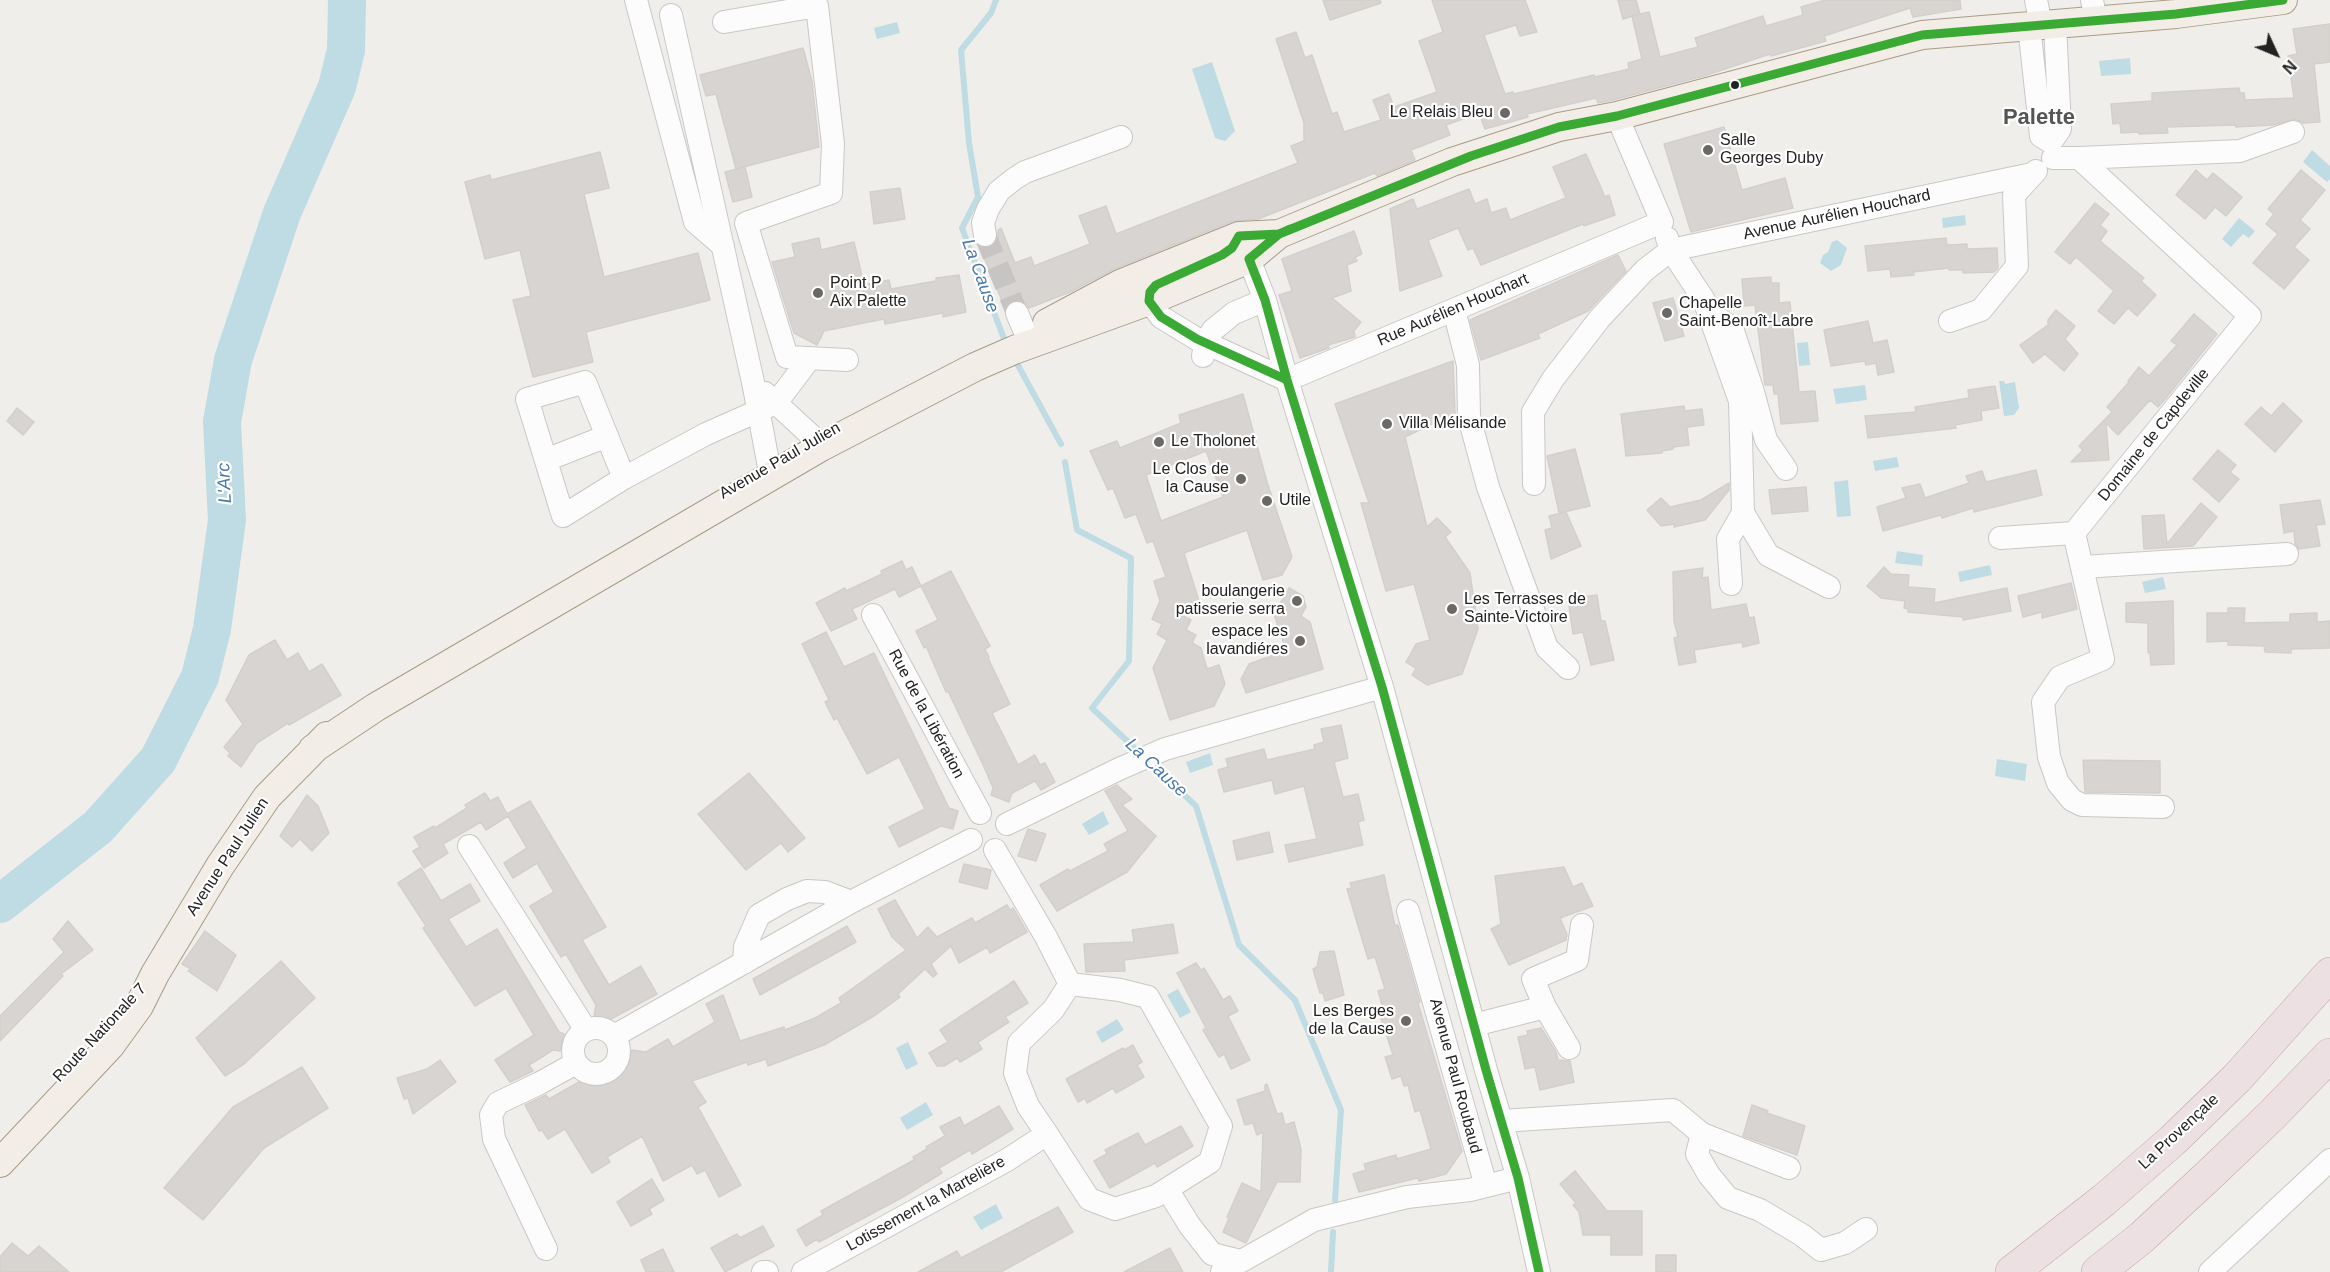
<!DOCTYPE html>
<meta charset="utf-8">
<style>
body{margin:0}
#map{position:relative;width:2330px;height:1272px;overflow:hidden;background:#f0eeeb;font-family:Helvetica,sans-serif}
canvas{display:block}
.north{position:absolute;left:2246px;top:24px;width:60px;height:60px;-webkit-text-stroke:4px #fff;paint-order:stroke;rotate:134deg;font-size:16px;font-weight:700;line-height:24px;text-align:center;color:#222}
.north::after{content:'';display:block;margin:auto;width:21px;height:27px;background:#222;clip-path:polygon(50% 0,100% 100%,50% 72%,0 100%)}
</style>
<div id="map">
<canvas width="2330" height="1272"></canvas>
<div class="north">N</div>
</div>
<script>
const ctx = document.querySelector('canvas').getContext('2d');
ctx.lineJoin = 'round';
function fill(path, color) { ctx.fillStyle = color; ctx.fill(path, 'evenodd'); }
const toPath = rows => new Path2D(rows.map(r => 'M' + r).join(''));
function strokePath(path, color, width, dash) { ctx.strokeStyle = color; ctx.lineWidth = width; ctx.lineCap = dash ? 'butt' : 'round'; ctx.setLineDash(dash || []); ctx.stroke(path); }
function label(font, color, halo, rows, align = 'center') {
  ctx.font = font + ' Helvetica,sans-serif'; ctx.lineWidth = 4.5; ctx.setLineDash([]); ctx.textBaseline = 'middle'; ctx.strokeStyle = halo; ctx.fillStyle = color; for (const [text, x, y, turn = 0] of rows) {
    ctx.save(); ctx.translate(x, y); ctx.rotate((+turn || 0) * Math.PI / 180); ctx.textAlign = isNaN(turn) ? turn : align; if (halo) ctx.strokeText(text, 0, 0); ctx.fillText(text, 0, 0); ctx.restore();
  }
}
fill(toPath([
 [897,22,900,33,877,39,874,28],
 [2130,58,2131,74,2101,76,2099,61],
 [1212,62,1235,131,1225,141,1215,138,1192,69],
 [2312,150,2330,166,2330,179,2327,182,2303,162],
 [1965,215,1966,225,1943,228,1942,218],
 [2239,218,2255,231,2249,238,2243,234,2231,247,2222,239],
 [1837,240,1847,248,1841,265,1831,271,1820,263,1823,255,1828,252,1832,242],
 [1808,342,1810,365,1799,366,1797,343],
 [1999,381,2004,381,2005,384,2015,382,2019,408,2014,415,2004,416],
 [1865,385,1867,400,1836,404,1833,389],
 [1897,457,1899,467,1875,471,1873,461],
 [1848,480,1851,516,1837,517,1834,482],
 [1897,551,1923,555,1922,566,1895,563],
 [1990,565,1992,575,1960,582,1958,572],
 [2163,577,2166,589,2145,593,2142,582],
 [1210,753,1213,765,1190,773,1186,762],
 [1997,759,2027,764,2025,781,1995,776],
 [1103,811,1109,824,1089,835,1082,824],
 [1178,989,1191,1012,1180,1018,1167,995],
 [1117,1019,1124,1030,1102,1043,1096,1032],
 [908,1042,918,1064,906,1070,896,1048],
 [926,1102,933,1115,907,1130,900,1118],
 [996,1204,1003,1218,981,1230,973,1217]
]), '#bfdbe3');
strokePath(toPath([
 [996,0,991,13,961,50,969,143,978,197,962,228,1006,344],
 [1014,358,1061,444],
 [1065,462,1077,530,1131,558,1129,661,1092,708,1142,755],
 [1149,762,1196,806,1239,945,1295,1000,1341,1110,1335,1200],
 [1331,1272,1333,1232]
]), '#bfdbe3', 6);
strokePath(toPath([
 [0,904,98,827,158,760,200,677,212,629,227,520,222,422,233,360,282,213,337,87,346,50,347,0]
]), '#bfdbe3', 38);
const building = toPath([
 [1323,0,1380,0,1381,3,1330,20,1323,0],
 [1432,0,1525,0,1537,32,1520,36,1516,25,1484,35,1505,94,1513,92,1514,94,1594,75,1595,77,1629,69,1628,63,1642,59,1632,16,1649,12,1660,57,1698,47,1695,38,1763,16,1766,26,1803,15,1801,7,1825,0,1960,0,1961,9,1913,17,1910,8,1824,36,1826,41,1771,56,1770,54,1707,75,1613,100,1598,103,1596,98,1527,114,1528,117,1485,129,1479,113,1446,125,1450,135,1411,150,1415,160,1377,176,1375,173,1258,219,1233,221,1114,269,1070,292,1029,308,1025,302,1018,300,1011,301,1005,308,980,248,988,248,994,245,998,239,998,230,1001,228,1015,263,1031,257,1034,266,1090,244,1079,216,1106,206,1116,234,1298,163,1291,146,1304,141,1304,123,1276,39,1296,32,1305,58,1312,55,1332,114,1337,112,1344,132,1381,120,1373,100,1389,94,1394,107,1437,92,1419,41,1443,32,1432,0],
 [1618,0,1636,0,1640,14,1623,19,1618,0],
 [2330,24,2330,62,2314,64,2320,122,2303,123,2295,119,2273,125,2236,127,2235,125,2167,127,2168,133,2139,134,2139,132,2121,133,2120,123,2113,124,2111,104,2152,101,2152,93,2239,88,2240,93,2244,93,2245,100,2294,98,2288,56,2297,54,2293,29,2330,24],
 [803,48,812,81,819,147,736,169,716,94,706,96,700,75,803,48],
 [1724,127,1742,190,1785,178,1793,208,1691,232,1664,144,1724,127],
 [600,152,609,188,584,194,604,277,698,253,710,300,586,332,593,362,533,377,513,300,531,296,520,250,485,259,465,182,490,175,491,180,600,152],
 [1586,154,1605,197,1609,195,1615,215,1584,226,1583,224,1481,265,1473,248,1468,250,1458,228,1428,240,1442,276,1400,291,1390,209,1413,199,1417,209,1469,189,1475,204,1487,199,1491,213,1506,208,1510,220,1566,198,1553,167,1586,154],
 [745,167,752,197,733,202,725,172,745,167],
 [2196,170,2207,180,2213,173,2242,197,2226,216,2215,207,2205,219,2176,195,2196,170],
 [2301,170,2325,190,2300,220,2310,229,2294,247,2309,260,2284,289,2253,263,2278,234,2266,224,2274,214,2268,209,2301,170],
 [900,188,905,219,874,224,870,192,900,188],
 [2095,203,2109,214,2100,225,2107,231,2100,241,2144,278,2141,281,2156,295,2137,316,2128,308,2114,324,2098,311,2114,291,2076,257,2070,264,2055,252,2095,203],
 [1354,231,1362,254,1355,257,1357,261,1347,265,1351,291,1332,298,1361,322,1354,331,1355,337,1328,345,1329,348,1300,358,1279,295,1292,291,1282,259,1354,231],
 [819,238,821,250,854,242,864,285,889,280,891,289,936,281,936,278,959,275,966,312,943,317,943,313,885,324,884,319,824,331,817,345,794,333,772,262,795,257,792,244,819,238],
 [1946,238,1947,245,1967,244,1967,249,1997,248,1998,268,1994,272,1963,273,1963,270,1949,270,1949,268,1913,272,1914,275,1891,277,1890,269,1868,271,1865,246,1946,238],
 [1618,255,1626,271,1588,311,1538,334,1540,338,1481,360,1470,320,1618,255],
 [1771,277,1771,283,1779,283,1779,303,1790,302,1799,392,1815,391,1818,421,1781,424,1778,394,1774,394,1773,385,1765,385,1755,305,1744,306,1742,279,1771,277],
 [1673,298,1684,336,1665,341,1653,303,1673,298],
 [2056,310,2075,326,2065,339,2078,354,2064,371,2045,354,2033,363,2020,345,2048,325,2048,320,2056,310],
 [2194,314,2217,334,2166,398,2158,407,2150,400,2118,435,2106,423,2109,460,2071,462,2083,450,2079,446,2112,412,2107,407,2129,382,2128,381,2139,367,2149,376,2177,345,2171,341,2194,314],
 [1868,321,1873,343,1887,340,1894,372,1878,375,1876,363,1866,365,1865,361,1831,366,1824,330,1868,321],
 [1453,361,1455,413,1405,437,1427,527,1437,518,1451,532,1445,537,1470,573,1478,629,1462,674,1427,685,1412,675,1416,668,1406,662,1416,644,1430,640,1414,584,1386,591,1361,503,1369,503,1335,404,1453,361],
 [1995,386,1999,408,1981,411,1982,420,1955,425,1956,428,1868,438,1865,416,1916,412,1915,407,1969,398,1968,390,1995,386],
 [1243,394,1267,482,1292,557,1282,575,1263,580,1247,530,1184,553,1199,601,1172,610,1191,620,1186,630,1196,635,1192,643,1201,648,1207,669,1219,665,1225,684,1214,706,1170,720,1153,668,1167,640,1157,634,1162,624,1152,619,1160,601,1154,581,1166,577,1153,541,1147,543,1136,514,1125,518,1113,488,1108,490,1090,451,1117,441,1120,448,1181,423,1179,415,1243,394],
 [1206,451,1223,497,1161,521,1146,475,1206,451],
 [2283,403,2302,421,2275,452,2245,424,2261,407,2271,416,2283,403],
 [1684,406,1685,411,1702,409,1704,425,1687,427,1689,445,1673,447,1673,449,1662,451,1662,453,1626,456,1621,414,1684,406],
 [17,408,34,422,23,435,7,421,17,408],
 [1575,449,1590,506,1559,513,1547,456,1575,449],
 [2218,450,2236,465,2230,472,2239,479,2219,502,2193,479,2218,450],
 [2036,470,2042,495,1974,512,1973,508,1942,518,1941,515,1883,531,1877,507,1906,498,1902,488,1920,484,1925,498,1969,483,1966,476,1982,471,1986,482,2036,470],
 [1729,483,1729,490,1705,520,1674,527,1674,524,1661,526,1647,510,1661,498,1670,507,1701,500,1729,483],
 [1806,487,1808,511,1772,514,1769,490,1806,487],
 [2320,500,2325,524,2316,525,2320,546,2299,549,2295,544,2294,531,2284,533,2280,505,2320,500],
 [2201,503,2217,517,2193,546,2144,549,2142,516,2164,515,2167,544,2201,503],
 [1566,512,1581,546,1551,559,1545,530,1552,528,1549,516,1566,512],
 [902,561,906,570,912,567,921,586,899,597,895,589,852,609,857,619,831,631,816,603,845,588,846,591,882,574,881,571,902,561],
 [1884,567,1891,574,1909,575,1908,587,1935,589,1934,603,2007,588,2011,611,1963,620,1963,617,1908,612,1908,609,1904,608,1905,601,1881,598,1867,586,1884,567],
 [1703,568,1702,578,1708,577,1711,610,1746,604,1749,618,1754,617,1759,643,1743,647,1742,642,1694,650,1696,662,1679,665,1674,638,1678,637,1674,621,1673,572,1703,568],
 [951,571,990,646,985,649,989,657,988,658,1010,704,992,713,1018,765,1035,755,1040,765,1045,763,1055,782,1041,790,1035,781,1012,793,1009,802,991,795,993,788,985,769,948,691,946,692,926,646,924,648,916,631,938,620,921,586,951,571],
 [2071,583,2077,609,2042,618,2042,612,2023,617,2018,596,2071,583],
 [1289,588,1303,596,1306,607,1301,616,1310,622,1323,669,1246,693,1241,679,1249,664,1282,652,1281,648,1285,647,1274,614,1289,588],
 [1597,595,1601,621,1605,621,1614,660,1591,665,1583,632,1573,634,1568,599,1597,595],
 [2173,601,2174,664,2151,665,2150,652,2148,653,2148,623,2126,622,2126,603,2173,601],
 [2228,608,2245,608,2244,623,2290,622,2290,614,2317,613,2317,622,2330,621,2330,648,2291,649,2291,653,2265,652,2264,646,2228,645,2228,641,2207,642,2207,613,2228,613,2228,608],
 [826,632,844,667,874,653,949,808,958,811,953,829,941,826,899,847,889,827,925,809,899,757,867,774,837,718,834,720,825,702,829,700,802,644,826,632],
 [275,640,287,660,298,653,309,672,322,664,341,695,289,725,288,723,257,743,241,767,228,756,230,753,224,747,243,724,226,700,249,655,275,640],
 [1341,725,1348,758,1334,762,1343,797,1358,794,1364,820,1358,822,1363,845,1289,862,1285,845,1317,839,1304,786,1275,794,1272,780,1224,792,1218,770,1228,767,1226,759,1264,749,1267,760,1315,749,1314,745,1324,742,1321,729,1341,725],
 [2083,760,2160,761,2160,793,2085,792,2083,760],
 [749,773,805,838,788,852,781,843,746,870,698,814,749,773],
 [1117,785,1132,799,1122,805,1156,836,1127,872,1057,911,1040,885,1068,869,1070,871,1108,851,1104,844,1128,831,1105,791,1117,785],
 [485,793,490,801,498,797,507,814,530,801,606,927,582,940,609,985,641,966,657,994,611,1019,594,1016,596,1005,566,954,561,957,530,906,554,892,537,863,513,878,504,863,527,848,508,816,486,830,481,822,443,844,448,853,424,868,413,851,420,847,414,837,434,826,435,828,467,808,465,805,485,793],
 [307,795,318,806,329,833,312,851,300,839,292,847,280,836,307,795],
 [1028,829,1046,834,1036,861,1018,856,1028,829],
 [1269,832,1273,852,1237,860,1233,841,1269,832],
 [964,864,991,870,987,889,959,882,964,864],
 [1564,867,1573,887,1582,883,1593,906,1560,918,1567,934,1566,940,1509,965,1491,929,1501,924,1495,876,1564,867],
 [421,868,441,901,470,884,480,901,448,919,466,947,497,929,559,1032,564,1034,560,1051,553,1050,529,1065,533,1071,510,1082,495,1060,534,1035,506,988,475,1006,423,928,426,926,398,883,421,868],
 [1384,875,1395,926,1398,925,1420,1002,1418,1003,1462,1151,1446,1174,1419,1181,1418,1178,1359,1192,1353,1174,1366,1170,1364,1164,1396,1155,1397,1159,1431,1149,1420,1110,1415,1112,1408,1085,1404,1086,1401,1076,1392,1079,1385,1057,1393,1055,1378,1009,1383,1008,1378,991,1385,989,1375,957,1368,959,1347,889,1352,888,1350,883,1384,875],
 [895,900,917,938,928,927,937,937,972,918,975,923,1007,905,1010,910,1013,908,1027,932,990,953,987,947,959,963,951,946,931,964,937,974,933,977,925,969,898,994,900,997,892,1003,874,1016,824,1045,768,1066,766,1059,748,1065,747,1062,692,1081,706,1102,698,1107,741,1185,719,1197,705,1170,697,1174,692,1165,663,1181,642,1136,607,1157,610,1162,592,1173,565,1129,548,1139,542,1130,539,1131,525,1105,546,1095,549,1099,579,1082,599,1085,627,1067,632,1050,646,1052,668,1039,673,1047,715,1022,706,1004,723,995,740,1041,784,1027,785,1030,815,1018,841,1003,839,998,906,950,892,937,878,909,895,900],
 [68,921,93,950,61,974,63,976,0,1041,0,1016,64,952,53,939,68,921],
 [1173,924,1178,953,1124,960,1125,971,1086,972,1084,944,1134,942,1132,930,1173,924],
 [847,926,856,942,760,995,753,979,847,926],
 [205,931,236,955,217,991,188,971,191,969,182,964,205,931],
 [1334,951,1344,995,1325,1001,1323,993,1320,993,1313,969,1317,967,1320,952,1334,951],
 [281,961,315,998,244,1064,225,1076,196,1038,281,961],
 [1196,963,1201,970,1204,968,1223,1000,1230,996,1238,1011,1228,1016,1250,1060,1231,1069,1224,1054,1219,1057,1203,1030,1206,1028,1177,973,1196,963],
 [1014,981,1028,1003,1005,1017,1009,1022,978,1042,982,1049,960,1062,957,1058,944,1066,937,1066,929,1053,948,1042,940,1030,1014,981],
 [1541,1028,1556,1052,1558,1060,1570,1061,1574,1082,1540,1090,1535,1067,1525,1069,1518,1037,1528,1035,1527,1031,1541,1028],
 [1133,1045,1142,1062,1137,1065,1144,1077,1116,1093,1113,1088,1087,1103,1085,1098,1078,1102,1066,1079,1123,1048,1124,1050,1133,1045],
 [440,1060,456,1082,413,1114,408,1098,404,1099,397,1078,427,1069,440,1060],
 [302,1067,328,1108,264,1148,203,1220,164,1188,233,1107,302,1067],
 [1267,1084,1277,1114,1282,1113,1285,1125,1294,1122,1301,1149,1300,1182,1277,1182,1246,1243,1223,1232,1229,1218,1227,1217,1242,1183,1261,1192,1263,1132,1257,1135,1253,1123,1245,1125,1237,1100,1265,1091,1265,1085,1267,1084],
 [1752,1105,1768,1111,1767,1113,1805,1126,1797,1155,1743,1136,1752,1105],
 [999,1106,1013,1129,972,1154,970,1150,939,1168,942,1173,903,1197,819,1242,817,1239,806,1246,797,1230,823,1215,821,1211,914,1160,913,1157,927,1149,926,1147,945,1136,940,1127,960,1117,964,1126,999,1106],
 [1181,1126,1193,1146,1157,1167,1155,1163,1110,1188,1094,1161,1107,1154,1105,1150,1138,1133,1145,1145,1181,1126],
 [1575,1171,1607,1211,1642,1211,1642,1255,1611,1255,1611,1235,1583,1235,1579,1212,1573,1205,1576,1203,1560,1184,1575,1171],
 [652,1179,664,1200,649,1209,652,1214,631,1226,617,1202,652,1179],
 [1058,1207,1073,1232,1001,1272,918,1272,957,1251,961,1258,1058,1207],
 [763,1226,774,1246,725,1272,711,1248,737,1234,740,1238,763,1226],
 [12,1243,28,1256,39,1246,69,1272,0,1272,0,1257,12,1243],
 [1170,1248,1183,1272,1124,1272,1170,1248],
 [663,1249,674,1272,646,1272,641,1260,663,1249],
 [1656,1255,1676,1255,1676,1272,1656,1272,1656,1255]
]);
fill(building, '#d7d4d2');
strokePath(building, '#d3d0cc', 1.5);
strokePath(toPath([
 [985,235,1017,313]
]), '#c7c5c3', 22, [22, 11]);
const minor = toPath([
 [636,0,695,222,723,246],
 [2036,0,2041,25],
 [2092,0,2096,21],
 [671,15,753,382,769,467],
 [724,22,817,6,833,144,831,193,746,223,787,357,847,360],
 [2029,26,2041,136,2051,142,2060,129,2055,24],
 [2053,158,2079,158,2250,316,2074,533,2103,659,2060,677,2043,702,2049,757,2058,783,2072,800,2082,805,2163,807],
 [2079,158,2240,151,2293,132],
 [985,235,983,223,988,209,999,191,1014,179,1025,172,1121,137],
 [1667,238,1671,250,2032,174],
 [1249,259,1265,300,1287,380,1382,687,1486,1070,1518,1178,1539,1272],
 [1154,287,1150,292,1149,301,1161,317,1197,339,1287,380,1662,222,1617,116],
 [1710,308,1720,320,1732,328,1753,392,1766,440,1786,469],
 [1454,310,1468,365,1469,417,1488,487,1547,648,1568,668],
 [1017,313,1030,344],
 [1950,321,1981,310,2017,266,2014,195,2036,171],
 [1203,356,1205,343,1213,330,1234,313,1265,300],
 [765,393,815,439],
 [546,460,607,436],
 [624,478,563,516,527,399,585,382,624,478,706,434,776,403,810,358],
 [1534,484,1533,412,1553,379,1600,318,1645,270,1671,250,1704,300,1740,401,1743,513,1768,555,1829,587],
 [2000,538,2074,533],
 [2083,567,2287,554],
 [1731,584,1728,539,1743,513],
 [873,615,980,813],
 [1007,824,1119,769,1165,749,1382,687],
 [469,846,586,1030],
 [1408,911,1486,1186],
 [744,963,745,947,759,915,787,899,807,891,825,892,851,902],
 [1545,1007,1533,979,1577,960,1582,925],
 [1474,1025,1545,1007,1569,1048],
 '573 1051a23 23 0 1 1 46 0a23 23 0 1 1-46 0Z',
 [614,1036,851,902,971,840],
 [1501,1121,1673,1110,1702,1134,1697,1154,1709,1175,1728,1198,1760,1210,1802,1235,1821,1250,1845,1243,1866,1229],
 [1047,1134,1089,1199,1115,1209,1156,1196,1210,1162,1221,1126,1148,997,1120,990,1070,984],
 [1702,1134,1789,1168],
 [1167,1189,1190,1226,1212,1254,1240,1261],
 [546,1249,494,1139,491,1115,498,1103,540,1083,576,1063],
 [763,1272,767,1272],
 [803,1272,1007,1160,1047,1134,1028,1106,1015,1073,1019,1043,1053,1010,1070,984,1046,937,995,850],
 [1222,1272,1314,1220,1407,1197,1470,1190,1518,1178],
 [2210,1272,2330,1160]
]);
const major = toPath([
 [1047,323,1120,284,1239,236,1279,234],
 [313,749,376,707,821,447,975,367,1014,350,1149,301,1249,259,1279,234,1452,162,1559,127,1617,116,1922,35,2176,14,2283,0],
 [0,1163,110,1046,139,1006,155,974,220,866,267,797,327,736]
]);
const highway = toPath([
 [2012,1272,2104,1200,2172,1141,2237,1078,2330,974],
 [2098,1272,2141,1238,2206,1178,2272,1115,2330,1055]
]);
strokePath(minor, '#c9c8c7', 24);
strokePath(major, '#a79c86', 30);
strokePath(highway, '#c5a2ac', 34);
strokePath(minor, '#fdfcfc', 22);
strokePath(major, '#f3ede7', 28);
strokePath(highway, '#ece0e2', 33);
strokePath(toPath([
 [1287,380,1197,339,1161,317,1149,301,1150,292,1156,285,1222,255,1232,248,1239,236,1279,234,1290,229],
 [1539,1272,1518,1178,1486,1070,1382,687,1287,380,1265,300,1249,259,1279,234,1471,156,1559,127,1617,116,1922,35,2176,14,2283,0]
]), '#3aaa35', 9);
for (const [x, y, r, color] of [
 [1735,85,5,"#222"],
 [1505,113,6,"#6a6968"],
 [1708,150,6,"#6a6968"],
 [818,293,6,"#6a6968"],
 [1667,313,6,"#6a6968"],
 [1387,424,6,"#6a6968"],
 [1159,442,6,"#6a6968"],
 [1241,479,6,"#6a6968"],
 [1267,501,6,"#6a6968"],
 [1297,601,6,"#6a6968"],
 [1452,609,6,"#6a6968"],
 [1300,641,6,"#6a6968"],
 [1406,1021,6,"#6a6968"]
]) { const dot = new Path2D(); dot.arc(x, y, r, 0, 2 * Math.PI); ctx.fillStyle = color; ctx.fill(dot); strokePath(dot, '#fff', 2); }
label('16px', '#222', '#fff', [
 ["Le Relais Bleu",1493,113,"right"],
 ["Salle",1720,141],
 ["Georges Duby",1720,159],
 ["Point P",830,284],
 ["Aix Palette",830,302],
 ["Chapelle",1679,304],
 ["Saint-Benoît-Labre",1679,322],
 ["Villa Mélisande",1399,424],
 ["Le Tholonet",1171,442],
 ["Le Clos de",1229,470,"right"],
 ["la Cause",1229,488,"right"],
 ["Utile",1279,501],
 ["boulangerie",1285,592,"right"],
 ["patisserie serra",1285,610,"right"],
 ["Les Terrasses de",1464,600],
 ["Sainte-Victoire",1464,618],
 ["espace les",1288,632,"right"],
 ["lavandiéres",1288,650,"right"],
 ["Les Berges",1394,1012,"right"],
 ["de la Cause",1394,1030,"right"]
], 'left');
label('16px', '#222', '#fff', [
 ["Avenue Aurélien Houchard",1837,215,-12],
 ["Rue Aurélien Houchart",1453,310,-23],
 ["Domaine de Capdeville",2154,435,-51],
 ["Avenue Paul Julien",780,461,-30],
 ["Rue de la Libération",926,714,62],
 ["Avenue Paul Julien",228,857,-57],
 ["Route Nationale 7",100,1033,-47],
 ["Avenue Paul Roubaud",1455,1076,75],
 ["La Provençale",2179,1132,-43],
 ["Lotissement la Martelière",926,1204,-29]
]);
label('italic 18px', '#4a7aab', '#fff', [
 ["La Cause",980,276,70],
 ["L'Arc",225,483,-93],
 ["La Cause",1156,768,43]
]);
label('bold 22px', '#555', '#fff', [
 ["Palette",2039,118]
]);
</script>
